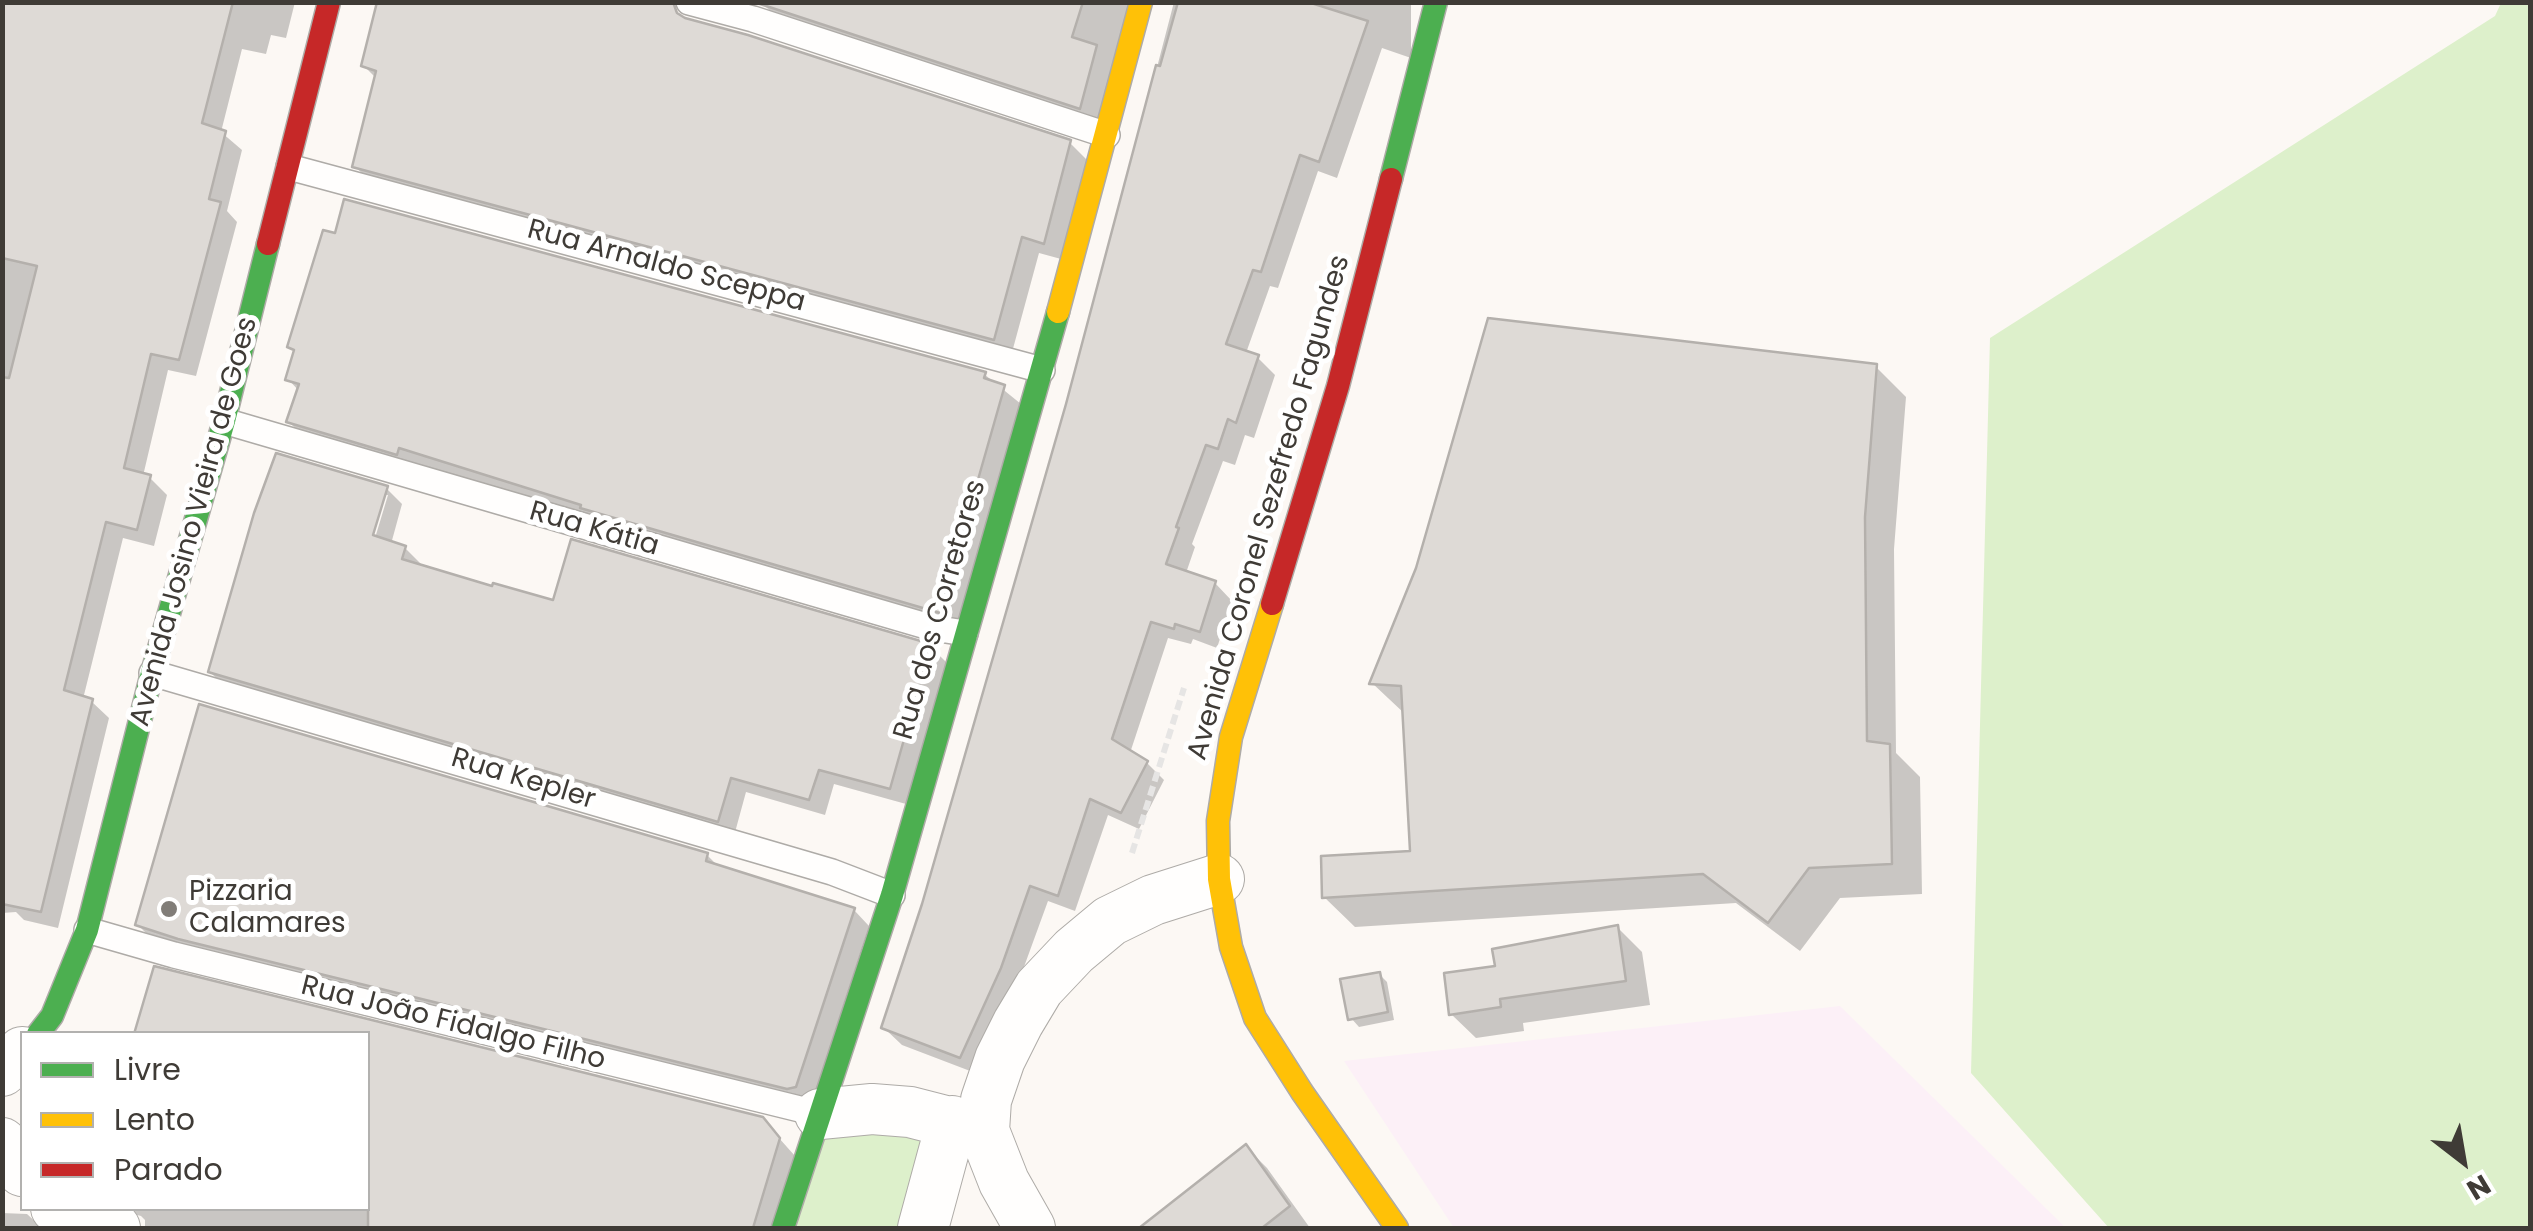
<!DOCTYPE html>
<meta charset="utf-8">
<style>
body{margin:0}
#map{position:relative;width:2533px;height:1231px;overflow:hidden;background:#fcf8f4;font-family:Poppins,sans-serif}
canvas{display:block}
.frame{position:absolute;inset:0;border:5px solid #3f3b36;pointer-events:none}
.legend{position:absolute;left:20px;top:1031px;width:350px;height:180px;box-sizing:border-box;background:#fff;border:2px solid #b2b1af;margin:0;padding:12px 18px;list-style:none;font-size:30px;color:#3f3b36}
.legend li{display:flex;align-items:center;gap:20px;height:50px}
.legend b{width:50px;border:2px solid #b2b1af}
.north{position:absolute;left:2413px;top:1111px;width:100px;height:100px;-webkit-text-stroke:8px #fff;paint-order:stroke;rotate:149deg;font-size:28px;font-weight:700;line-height:40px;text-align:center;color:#3f3b36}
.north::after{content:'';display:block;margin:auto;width:35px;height:45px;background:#3f3b36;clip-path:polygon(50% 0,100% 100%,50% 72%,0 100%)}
</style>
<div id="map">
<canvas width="2533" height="1231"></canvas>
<div class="frame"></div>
<ul class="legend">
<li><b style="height:12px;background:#4caf50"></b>Livre</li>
<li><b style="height:12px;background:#ffc107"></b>Lento</li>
<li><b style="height:12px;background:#c62828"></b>Parado</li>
</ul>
<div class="north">N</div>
</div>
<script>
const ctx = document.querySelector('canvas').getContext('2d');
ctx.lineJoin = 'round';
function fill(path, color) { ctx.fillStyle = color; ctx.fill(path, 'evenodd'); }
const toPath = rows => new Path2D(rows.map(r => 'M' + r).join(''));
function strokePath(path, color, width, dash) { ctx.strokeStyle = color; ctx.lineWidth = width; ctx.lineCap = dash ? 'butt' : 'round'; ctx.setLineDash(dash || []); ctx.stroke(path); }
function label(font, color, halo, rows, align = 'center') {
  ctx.font = font + ' Poppins,sans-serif'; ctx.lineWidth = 10; ctx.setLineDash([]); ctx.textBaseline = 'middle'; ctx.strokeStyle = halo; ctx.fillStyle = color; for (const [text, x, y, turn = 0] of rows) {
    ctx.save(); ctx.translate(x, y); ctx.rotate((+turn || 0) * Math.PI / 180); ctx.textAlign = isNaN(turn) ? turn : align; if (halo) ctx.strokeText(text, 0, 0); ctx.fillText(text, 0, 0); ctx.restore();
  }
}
fill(toPath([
 [1840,1006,2066,1228,1454,1228,1344,1061]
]), '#fcf0f7');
fill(toPath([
 [2501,3,2530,3,2530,1228,2109,1228,1971,1073,1990,338,2495,16],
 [827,1127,944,1139,920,1228,787,1228]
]), '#ddf0cb');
fill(toPath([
 [2,2,295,2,286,38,271,35,266,54,242,49,221,132,242,150,227,211,237,222,196,376,168,370,143,476,150,478,167,495,154,546,123,538,83,699,91,701,109,718,58,928,24,920,16,912,2,913],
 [380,2,676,2,670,22,1070,143,1087,160,1061,259,1039,253,1011,356,372,184,355,166,377,79,363,65],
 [1133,2,1097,125,780,21,763,4],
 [1174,2,1411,2,1411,58,1382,48,1337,178,1318,171,1278,288,1270,286,1246,353,1257,357,1275,375,1254,438,1245,435,1235,465,1223,461,1192,544,1195,547,1186,573,1215,583,1232,601,1217,648,1193,639,1191,644,1168,638,1130,753,1147,763,1164,780,1139,829,1108,815,1075,911,1048,901,1017,986,978,1074,902,1045,884,1028,918,927,1069,405],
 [290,346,984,374,1021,404,957,628,416,463,414,470,306,439,289,422,299,391,288,379,296,353],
 [1875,366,1906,397,1894,549,1896,753,1920,777,1922,894,1840,898,1800,951,1736,903,1355,927,1324,897,1412,853,1405,714,1372,683],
 [386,488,402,504,391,544,405,548,421,564,420,567,555,603,930,646,946,662,906,804,834,784,825,815,746,792,734,836,226,688,210,672],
 [382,495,388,495,372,548,367,547],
 [707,855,721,869,854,910,869,926,812,1102,153,940,138,925],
 [1617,927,1642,952,1650,1005,1523,1023,1524,1031,1476,1038,1451,1014,1497,968],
 [155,969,762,1119,795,1156,771,1228,145,1228,145,1220,141,1216,111,1208,368,1208,368,1034],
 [1379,974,1387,982,1394,1020,1359,1027,1351,1018],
 [1246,1147,1267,1168,1310,1228,1143,1228],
 [2,1213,27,1214,42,1228,2,1228]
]), '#0003');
const building = toPath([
 [2,2,233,2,202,123,226,131,209,199,221,202,179,360,151,354,124,468,151,475,137,530,106,522,64,690,93,699,41,912,2,904,2,377,9,378,37,266,2,258,2,2],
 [377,2,673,2,677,13,685,18,748,35,1071,140,1044,244,1022,237,994,340,352,167,376,71,361,66,377,2],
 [754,2,1083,2,1072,37,1097,45,1080,109,754,2],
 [1178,2,1308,2,1368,21,1319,162,1300,155,1261,272,1253,270,1226,344,1259,355,1236,423,1228,419,1218,449,1206,445,1176,527,1179,528,1166,564,1216,581,1200,632,1175,624,1174,629,1151,622,1112,739,1148,761,1121,813,1090,799,1058,896,1030,886,1001,968,960,1058,881,1028,922,904,1066,404,1156,65,1160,66,1178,2],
 [344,199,986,372,984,378,1005,385,940,613,580,508,581,505,399,448,397,455,286,422,299,384,285,380,294,350,287,347,323,230,335,233,344,199],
 [1488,318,1877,364,1865,517,1867,741,1890,744,1892,864,1809,868,1768,923,1703,874,1322,898,1321,856,1410,851,1401,686,1369,684,1416,568,1488,318],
 [276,453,388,486,373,535,406,546,402,559,492,586,493,583,553,600,571,539,931,644,890,789,819,770,809,800,731,778,718,822,208,672,254,513,276,453],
 [199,704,708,853,706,861,855,908,796,1087,787,1089,178,939,135,925,199,704],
 [1618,925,1626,981,1500,999,1501,1007,1449,1015,1444,973,1495,966,1492,949,1618,925],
 [154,966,763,1117,780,1138,753,1228,368,1228,368,1034,134,1034,154,966],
 [1380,972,1388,1012,1348,1020,1340,979,1380,972],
 [1246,1144,1290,1206,1262,1228,1139,1228,1246,1144]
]);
fill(building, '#dedad6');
strokePath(building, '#b4b0ac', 2.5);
const lane = toPath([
 [689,2,753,19,1107,135],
 [289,167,1042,370],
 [224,421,933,628,965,633],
 [152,673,832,872,892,895],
 [87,930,174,955,820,1114]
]);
const street = toPath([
 [2,1071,22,1052],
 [820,1114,872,1109,910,1112,984,1131],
 [2,1143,22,1171],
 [56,1208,66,1216,115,1228],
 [923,1228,952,1121],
 [1030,1228,1004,1182,984,1131,986,1100,1000,1059,1018,1023,1039,988,1074,951,1110,921,1153,900,1219,879]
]);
const fast = toPath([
 [1391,179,1436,2],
 [38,1034,52,1016,87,930,152,673,224,421,268,244],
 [783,1228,892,895,1058,312]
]);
const slow = toPath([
 [1058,312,1141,2],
 [1272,604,1231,737,1218,821,1219,879,1231,947,1255,1018,1302,1092,1397,1228]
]);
const jam = toPath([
 [268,244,329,2],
 [1272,604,1338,386,1391,179]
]);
strokePath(lane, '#aeaba7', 28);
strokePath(street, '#aeaba7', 52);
strokePath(fast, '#aeaba7', 25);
strokePath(slow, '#aeaba7', 25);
strokePath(jam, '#aeaba7', 25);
strokePath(toPath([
 [1132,853,1184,688]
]), '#e6e5e4', 6, [10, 5]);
strokePath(lane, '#fffefd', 25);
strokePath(street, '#fffefd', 50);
strokePath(fast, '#4caf50', 22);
strokePath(slow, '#ffc107', 22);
strokePath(jam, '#c62828', 22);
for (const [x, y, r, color] of [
 [169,909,10,"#817d78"]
]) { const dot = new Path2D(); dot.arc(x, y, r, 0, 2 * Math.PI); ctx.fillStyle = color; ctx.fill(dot); strokePath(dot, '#fff', 4); }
label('28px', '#3f3b36', '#fff', [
 ["Rua Arnaldo Sceppa",666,267,15],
 ["Avenida Coronel Sezefredo Fagundes",1270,508,-74],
 ["Avenida Josino Vieira de Goes",195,522,-75],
 ["Rua Kátia",594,530,16],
 ["Rua dos Corretores",941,610,-74],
 ["Rua Kepler",523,780,17],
 ["Rua João Fidalgo Filho",453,1024,14]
]);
label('28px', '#3f3b36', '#fff', [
 ["Pizzaria",189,893],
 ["Calamares",189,925]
], 'left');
</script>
